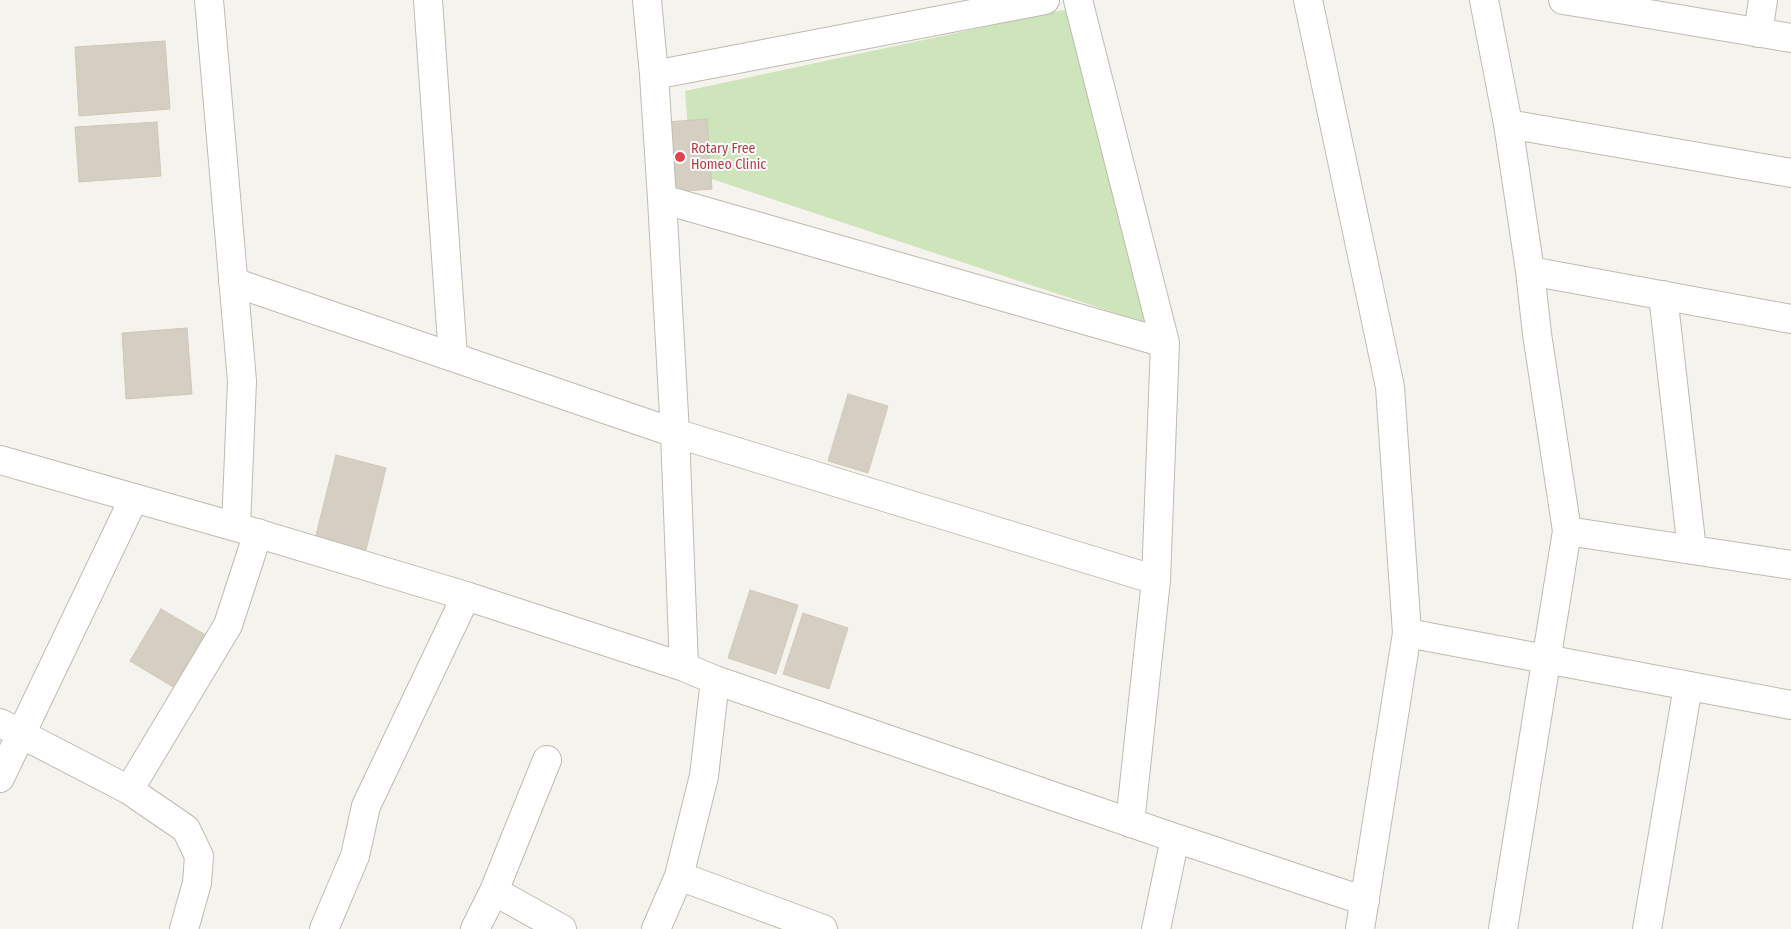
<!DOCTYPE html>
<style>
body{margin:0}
canvas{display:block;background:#f5f3ed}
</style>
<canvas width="1791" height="929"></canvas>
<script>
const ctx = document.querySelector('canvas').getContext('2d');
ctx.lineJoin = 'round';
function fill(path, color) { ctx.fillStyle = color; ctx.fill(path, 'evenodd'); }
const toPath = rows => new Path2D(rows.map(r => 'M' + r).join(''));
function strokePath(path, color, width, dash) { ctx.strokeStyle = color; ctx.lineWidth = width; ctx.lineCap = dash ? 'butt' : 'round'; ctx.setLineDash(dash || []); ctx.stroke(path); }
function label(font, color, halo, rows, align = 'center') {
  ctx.font = font + ' "Fira Sans Condensed",sans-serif'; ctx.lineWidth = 4; ctx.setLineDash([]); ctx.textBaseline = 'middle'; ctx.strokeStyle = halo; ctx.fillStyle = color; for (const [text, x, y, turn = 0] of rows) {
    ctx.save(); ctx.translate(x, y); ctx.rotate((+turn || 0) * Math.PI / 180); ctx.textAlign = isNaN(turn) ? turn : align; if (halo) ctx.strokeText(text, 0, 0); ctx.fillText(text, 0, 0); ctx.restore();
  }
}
fill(toPath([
 [1068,9,1114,161,1145,323,691,172,685,91]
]), '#cee4ba');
const building = toPath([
 [165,41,170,109,79,116,75,47,165,41],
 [707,119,712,189,672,192,667,122,707,119],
 [157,122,161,176,79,182,75,127,157,122],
 [187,328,192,394,126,399,122,333,187,328],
 [848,394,888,406,868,473,828,461,848,394],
 [336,455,386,468,366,550,315,539,336,455],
 [750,590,798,605,776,674,728,658,750,590],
 [161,609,209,637,178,690,130,661,161,609],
 [803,613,848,628,829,689,783,674,803,613]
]);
fill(building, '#d5cfc3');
strokePath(building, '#d0c8b7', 1);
const minor = toPath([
 [209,0,242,381,236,527],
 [428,0,453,357],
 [647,0,654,75,662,199,675,433,684,667],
 [1078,0,1165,343,1156,580,1130,823],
 [1308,0,1390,387,1407,633,1360,929],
 [1484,0,1508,124,1530,271,1537,334,1567,531,1503,929],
 [1563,0,1625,10],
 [1626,0,1625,10,1791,38],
 [1758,33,1763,0],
 [654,75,1045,0],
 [1508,124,1791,173],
 [662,199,1165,343],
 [1530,271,1791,319],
 [233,282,675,433,1156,580],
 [1663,295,1692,550],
 [0,460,236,527,466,596,684,667,715,680,1175,838,1365,901],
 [1567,531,1791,565],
 [1407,633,1791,705],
 [0,723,129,790,186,829,199,856,197,883,184,929],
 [0,778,134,498],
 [129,790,228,625,258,533],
 [679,876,823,929],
 [494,891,562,929],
 [324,929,355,856,366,806,466,596],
 [475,929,494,891,547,760],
 [656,929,679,876,704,776,715,680],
 [1156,929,1175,838],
 [1647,929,1688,686]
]);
strokePath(minor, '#c0bbb0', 30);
strokePath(minor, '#fff', 28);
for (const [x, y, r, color] of [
 [680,157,6,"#e0444e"]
]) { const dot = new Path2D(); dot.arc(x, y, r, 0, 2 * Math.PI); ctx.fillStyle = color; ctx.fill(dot); strokePath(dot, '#fff', 2); }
label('14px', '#be3a42', '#fff', [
 ["Rotary Free",691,149],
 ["Homeo Clinic",691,165]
], 'left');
</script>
